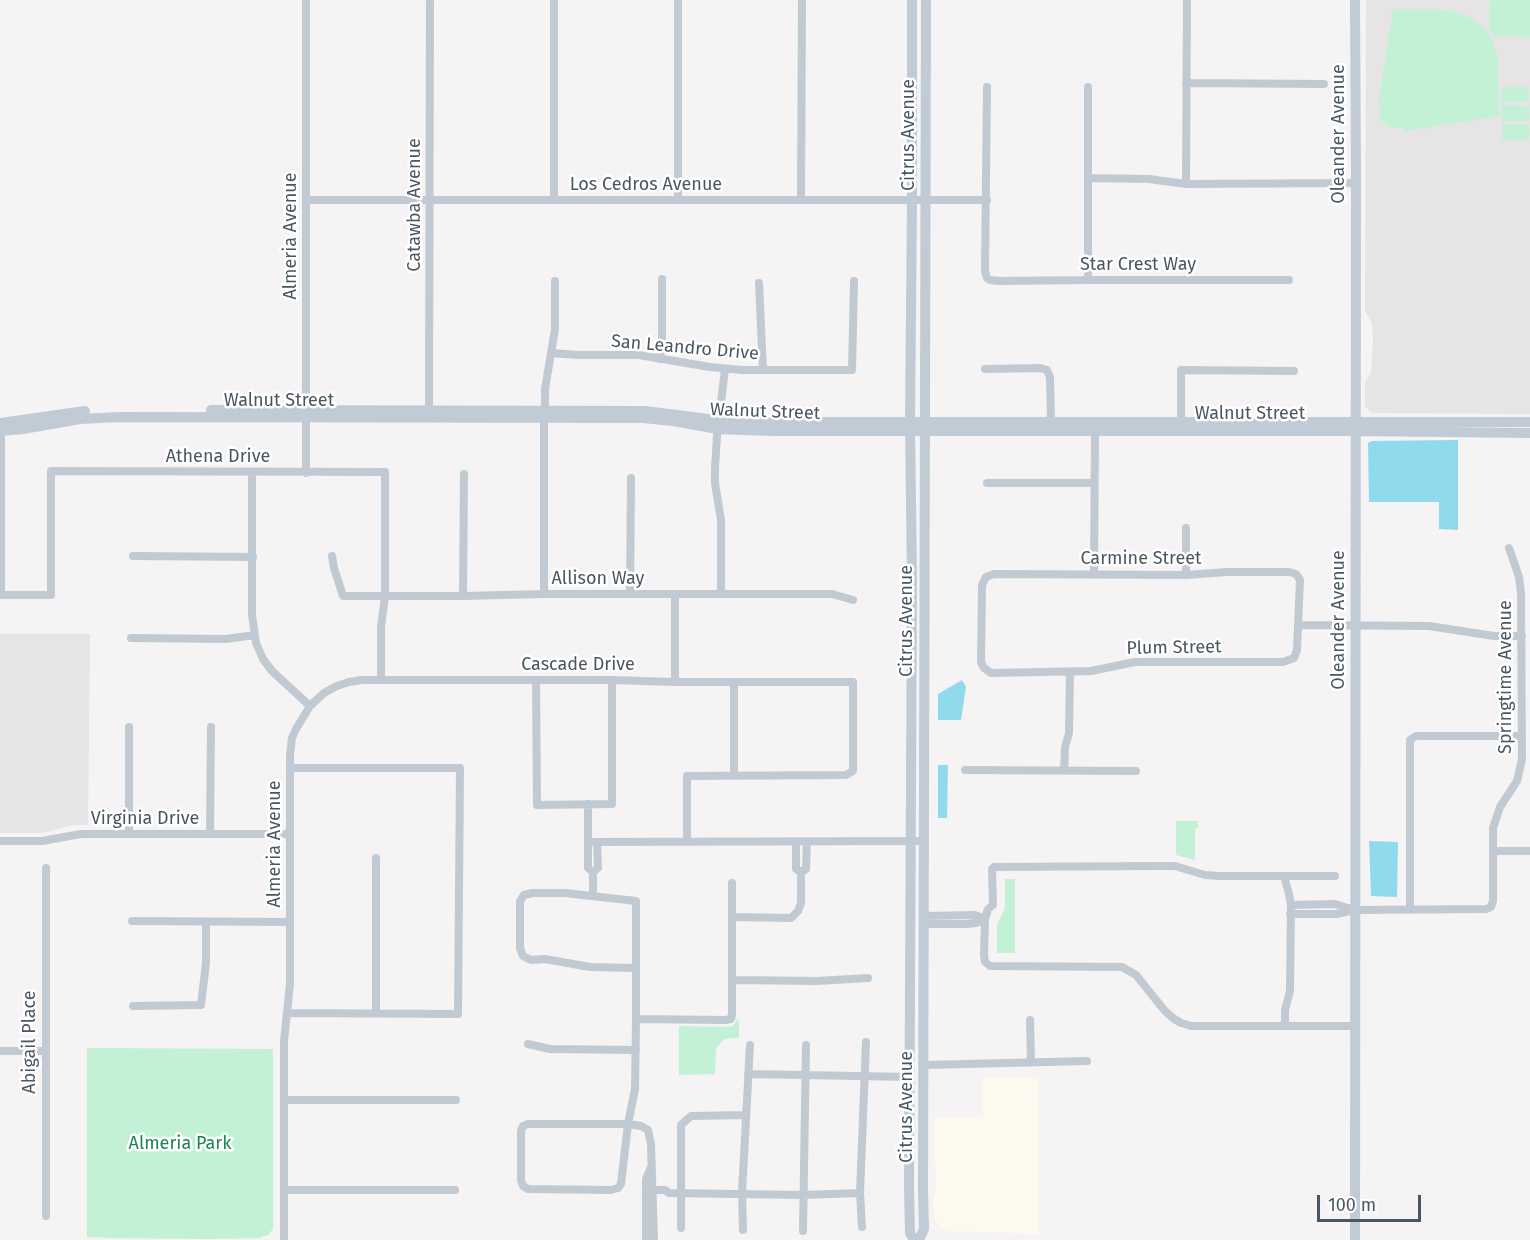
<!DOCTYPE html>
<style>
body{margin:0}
#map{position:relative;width:1530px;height:1240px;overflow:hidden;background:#f5f3f3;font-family:"Fira Sans",sans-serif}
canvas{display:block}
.scale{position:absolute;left:1317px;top:1195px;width:104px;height:27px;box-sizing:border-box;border:3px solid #4a5661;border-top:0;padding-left:8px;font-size:18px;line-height:21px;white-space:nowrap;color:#4a5661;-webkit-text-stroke:4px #fff;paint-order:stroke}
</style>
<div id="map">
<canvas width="1530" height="1240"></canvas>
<div class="scale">100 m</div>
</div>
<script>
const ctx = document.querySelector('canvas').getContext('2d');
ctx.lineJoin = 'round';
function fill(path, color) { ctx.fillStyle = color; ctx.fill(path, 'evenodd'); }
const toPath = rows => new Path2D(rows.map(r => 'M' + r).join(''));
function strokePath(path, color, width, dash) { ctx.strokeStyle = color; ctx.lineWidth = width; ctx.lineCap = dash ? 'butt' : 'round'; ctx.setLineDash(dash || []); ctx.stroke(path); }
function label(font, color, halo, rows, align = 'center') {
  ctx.font = font + ' "Fira Sans",sans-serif'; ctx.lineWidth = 5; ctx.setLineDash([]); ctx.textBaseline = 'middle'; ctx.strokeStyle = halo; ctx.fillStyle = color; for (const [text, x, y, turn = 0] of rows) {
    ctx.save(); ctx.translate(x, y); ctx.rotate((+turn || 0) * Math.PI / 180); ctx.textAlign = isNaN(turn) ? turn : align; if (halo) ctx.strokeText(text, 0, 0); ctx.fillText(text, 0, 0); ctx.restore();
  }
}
fill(toPath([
 [983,1078,1038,1078,1039,1234,946,1231,934,1219,933,1201,936,1191,936,1162,934,1156,934,1118,983,1117]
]), '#fdf9ef');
fill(toPath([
 [1366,0,1530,0,1530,414,1372,413,1365,406,1365,382,1370,374,1371,368,1373,342,1372,324,1370,319,1365,311],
 [0,634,90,634,88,825,73,825,43,833,0,833]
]), '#e6e4e5');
fill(toPath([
 [1490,0,1530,0,1530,37,1494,36,1489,29],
 [1393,9,1439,9,1454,11,1473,19,1485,29,1494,43,1498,60,1499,116,1406,131,1402,128,1388,127,1380,119,1380,107,1378,104],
 [1502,87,1529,87,1528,102,1501,102],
 [1502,105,1529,106,1529,121,1502,121],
 [1502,124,1529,125,1529,140,1502,140],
 [1176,821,1198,821,1198,828,1195,828,1195,860,1176,855],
 [1005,879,1015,879,1015,953,997,953,997,924,1005,908],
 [737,1020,739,1021,739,1038,731,1038,723,1040,716,1049,715,1074,679,1075,679,1026,728,1027,733,1026],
 [87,1048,273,1049,273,1229,267,1236,262,1236,261,1238,208,1239,112,1238,87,1237]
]), '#c3f1d5');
fill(toPath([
 [1458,440,1458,530,1439,529,1439,502,1369,502,1368,443,1372,441],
 [962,680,966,687,961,720,938,720,938,694],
 [938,765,948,765,947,818,938,818],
 [1369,841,1398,842,1397,897,1371,896]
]), '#90daee');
strokePath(toPath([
 [554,0,554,200],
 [1186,83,1324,84],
 [987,87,985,271,987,278,990,280,1000,281,1088,280,1289,280],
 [1088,178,1149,179,1186,184,1356,183],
 [1186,184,1187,0],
 [306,200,987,200],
 [678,200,678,0],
 [801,200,802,0],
 [1088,280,1088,87],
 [759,283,763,370],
 [551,353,578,355,639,355,710,367,742,370,852,370,854,281],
 [660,359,662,344,662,279],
 [985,369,1040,368,1047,370,1050,377,1051,422],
 [429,410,430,0],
 [545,410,545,389,555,329,555,281],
 [1181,422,1181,370,1294,371],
 [252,473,252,615,256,643,263,659,272,671,310,706],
 [306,473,306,0],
 [987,483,1094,483],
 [1186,528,1186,575],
 [133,556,253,557],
 [332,556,334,568,343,596,463,596,544,594,832,594,853,600],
 [1228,572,1289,572,1296,574,1300,580,1297,650,1294,658,1283,662,1135,662,1091,671,991,673,984,668,981,662,982,585,986,577,994,574,1186,575,1228,572],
 [1094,575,1095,431],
 [544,594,544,418],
 [630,594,631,478],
 [675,594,675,682],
 [721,594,721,520,715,483,715,468,717,436,725,369],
 [0,595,51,595,51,471,385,472,385,596,381,627,381,680],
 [1,595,1,431],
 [463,596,464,474],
 [1299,625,1429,626,1494,636,1522,636],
 [131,638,226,639,255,635],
 [536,680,537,805,612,804,612,680],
 [734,682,734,776],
 [965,770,1136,771],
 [1064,771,1065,747,1069,733,1070,672],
 [588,804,588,868,593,872],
 [129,833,129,727],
 [210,834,211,727],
 [0,841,42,841,81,834,290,834],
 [588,842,923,841],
 [796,842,796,869,801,872],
 [1493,851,1530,851],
 [801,872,806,869,807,842],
 [1284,876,1289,894,1291,905,1290,991,1285,1010,1285,1026],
 [1335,876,1220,876,1205,875,1175,866,1155,866,994,867,992,869,993,905,988,909,985,919,984,955,985,962,990,966,1122,967,1136,975,1165,1011,1173,1018,1181,1023,1191,1026,1355,1026],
 [593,896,593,872,598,868,597,842],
 [1291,905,1335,904,1354,910],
 [1410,910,1410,740,1416,736,1522,736],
 [1290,914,1336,914,1355,910,1486,909,1491,907,1493,901,1493,828,1500,807,1517,781,1522,759,1521,593,1519,577,1509,548],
 [924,916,975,915,985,919],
 [733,917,791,918,798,911,801,903,801,872],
 [132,921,290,922],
 [924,924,967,924,976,923,985,919],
 [636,968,590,967,545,959,531,960,523,956,520,948,520,901,524,895,532,893,565,893,636,901,636,1019,635,1089,628,1124,621,1184,618,1188,611,1190,528,1189,523,1186,521,1180,521,1131,523,1126,528,1124,628,1124,641,1126,648,1130,651,1144,654,1240],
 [732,980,817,981,868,978],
 [133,1006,201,1005,206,963,206,922],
 [287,1013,458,1014,460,768,290,768],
 [376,1013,376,858],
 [636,1019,725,1020,731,1019,732,1015,732,883],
 [1030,1020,1031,1063],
 [528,1044,550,1049,636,1050],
 [0,1051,45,1051],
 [924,1065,1087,1061],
 [748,1074,910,1077],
 [284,1100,456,1100],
 [284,1190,455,1190],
 [646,1194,653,1190,665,1190,669,1193,803,1195,860,1193],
 [46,1216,46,868],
 [862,1227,860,1193,866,1042],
 [681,1228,681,1125,691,1116,746,1115],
 [743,1230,742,1193,750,1045],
 [803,1231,806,1045],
 [284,1240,284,1041,290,984,290,755,292,738,296,729,310,706,324,693,337,686,349,682,361,680,612,680,675,682,853,682,853,771,846,775,687,776,687,842],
 [646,1240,646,1179,651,1167]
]), '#c1cad2', 8);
strokePath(toPath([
 [912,0,912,200,910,422,912,582,909,1188,910,1233,914,1240],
 [1355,0,1356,173,1355,1240],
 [211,410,645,411,732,422,1530,422],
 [0,423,85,411],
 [0,431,23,429,80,419,120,417,643,418,673,421,718,429,771,431,1355,431,1530,433],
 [919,1240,924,1229,923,1189,926,0]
]), '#c1cbd6', 10);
label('18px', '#4a5661', '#fff', [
 ["Oleander Avenue",1339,134,-90],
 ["Citrus Avenue",909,135,-90],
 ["Los Cedros Avenue",646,185],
 ["Catawba Avenue",415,205,-90],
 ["Almeria Avenue",291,236,-90],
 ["Star Crest Way",1138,265],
 ["San Leandro Drive",685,348,5],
 ["Walnut Street",279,401],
 ["Walnut Street",765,412,2],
 ["Walnut Street",1250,414],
 ["Athena Drive",218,457],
 ["Carmine Street",1141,559],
 ["Allison Way",598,579],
 ["Oleander Avenue",1339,620,-90],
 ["Citrus Avenue",907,621,-90],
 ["Plum Street",1174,648,-1],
 ["Cascade Drive",578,665],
 ["Springtime Avenue",1506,677,-90],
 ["Virginia Drive",145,819],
 ["Almeria Avenue",275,844,-90],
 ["Abigail Place",30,1042,-90],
 ["Citrus Avenue",907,1107,-90]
]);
label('18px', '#17864f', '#fff', [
 ["Almeria Park",180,1144]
]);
</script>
